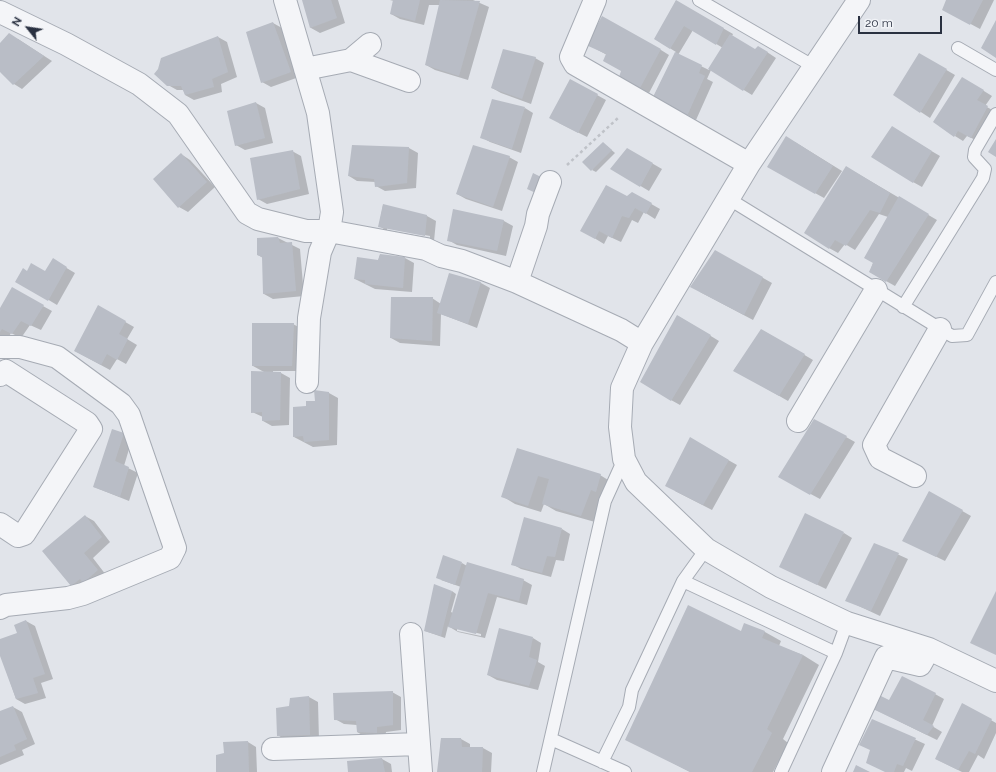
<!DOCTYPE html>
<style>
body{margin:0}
#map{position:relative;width:996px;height:772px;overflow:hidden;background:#e1e4ea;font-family:Raleway,sans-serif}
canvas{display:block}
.north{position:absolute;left:8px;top:8px;width:40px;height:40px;-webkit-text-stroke:3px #f1f3f7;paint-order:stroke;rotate:300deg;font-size:11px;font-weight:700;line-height:16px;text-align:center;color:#2a3141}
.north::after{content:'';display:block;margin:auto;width:14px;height:18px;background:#2a3141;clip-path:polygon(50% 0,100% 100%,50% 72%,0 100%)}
.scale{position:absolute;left:858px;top:16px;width:84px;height:18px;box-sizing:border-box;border:2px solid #2a3141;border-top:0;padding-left:5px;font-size:12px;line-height:14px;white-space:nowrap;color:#2a3141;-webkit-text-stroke:3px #f1f3f7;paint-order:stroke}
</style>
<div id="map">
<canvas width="996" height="772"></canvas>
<div class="north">N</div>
<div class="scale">20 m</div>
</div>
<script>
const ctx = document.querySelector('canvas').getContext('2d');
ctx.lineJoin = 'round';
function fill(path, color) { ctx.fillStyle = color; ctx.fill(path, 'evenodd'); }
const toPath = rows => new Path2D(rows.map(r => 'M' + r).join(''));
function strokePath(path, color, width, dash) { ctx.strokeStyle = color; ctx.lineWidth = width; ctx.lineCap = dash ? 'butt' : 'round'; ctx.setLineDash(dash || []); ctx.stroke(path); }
fill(toPath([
 [303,0,338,0,345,23,320,33,311,28],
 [390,0,473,0,489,7,468,80,435,70,426,65,440,5,429,5,424,25,400,19,391,14,394,1],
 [948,0,994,0,980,29,952,14],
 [676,1,733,34,732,36,755,50,767,52,776,58,752,95,711,70,707,79,713,82,696,120,654,96,676,52,655,39],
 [693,30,723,48,709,70,678,55],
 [273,23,282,28,299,77,271,87,262,82],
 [218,37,227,42,237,77,221,84,222,92,194,100,185,95,184,90,177,90,168,85],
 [18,39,52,61,22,89,14,84,0,70,0,44],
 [596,49,661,50,669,55,649,93,629,82,623,71,607,55],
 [919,54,955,75,930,118,895,95],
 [535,58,544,63,531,104,501,93,492,88],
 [570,80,606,100,587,137,559,123],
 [971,83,992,96,985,106,996,112,980,142,967,136,963,141,955,136],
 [256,103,265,108,273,143,245,150,236,145],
 [525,108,533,113,521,153,490,142,481,137],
 [892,128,940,156,922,187,913,182],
 [795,142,842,171,824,198,768,167],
 [607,146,615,153,596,172,592,170],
 [409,148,418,153,416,188,385,191,376,186,376,182,357,181,349,176],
 [627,149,662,169,649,191,612,169],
 [292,151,301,156,309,194,267,204,258,199],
 [181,154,190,160,215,187,188,212,179,207],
 [509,157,518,162,502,211,466,199,457,194],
 [855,172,937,220,895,286,870,272,888,217,879,214,855,250,845,244,838,253,829,248],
 [632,193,660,209,655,219,644,212,638,223,632,220,621,242,608,236,604,244,581,230],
 [383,205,427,216,436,221,434,241,387,231,379,226],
 [387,228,430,236,430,238,387,230],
 [454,210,504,221,513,226,506,256,457,245,448,240],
 [278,238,300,249,304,296,273,299,264,294,263,258,258,255],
 [715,251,772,283,753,320,700,292],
 [380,255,405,258,414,263,412,292,375,289,355,279,378,261],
 [53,260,75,273,57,305,17,281,28,272,45,273],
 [450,275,481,283,490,288,477,328,441,314,440,346,400,343,391,338,432,298,441,304],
 [12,289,52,311,41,330,30,325,21,338,11,333,7,340,0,336,0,310],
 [99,307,134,327,127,339,137,345,126,364,117,359,110,370,75,351],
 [678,316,719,341,680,405,671,400],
 [293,324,302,329,301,371,273,371,273,373,281,373,290,378,289,425,272,426,263,421,263,417,252,412,264,372,253,366],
 [762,330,813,360,788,401,734,370],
 [315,391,329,393,338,398,337,445,313,447,294,437,307,407,316,402],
 [123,434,132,439,124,466,138,473,129,501,94,487],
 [846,437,855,442,820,499,779,477],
 [691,439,737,465,712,510,675,491],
 [517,450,600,475,613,483,595,522,556,511,544,504,541,512,515,504,502,496],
 [929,492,971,516,945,561,904,541],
 [85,516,94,521,110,542,93,558,106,575,81,590,72,585],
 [562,529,570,534,564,561,556,560,551,577,521,569,512,564],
 [844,533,852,538,826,589,781,567],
 [875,544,908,559,880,616,846,600],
 [462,563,467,566,523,580,532,585,527,605,497,597,485,638,458,632,448,626,445,638,425,631,452,591,456,594,451,612,453,613,461,587,441,580],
 [457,628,481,634,481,636,457,631],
 [26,621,35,626,53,679,41,683,46,698,25,704,16,699,0,653,0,640,18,634],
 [745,624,765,632,781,641,779,646,803,655,819,665,783,739,788,743,773,772,690,772,627,739,742,632],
 [533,638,541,643,538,662,545,666,538,690,497,680,488,675],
 [392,692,401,697,401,730,386,732,385,737,366,737,357,732,357,725,344,724,335,719],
 [935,694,944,699,932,726,942,732,937,740,874,709,890,701],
 [309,697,318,702,319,740,286,741,278,735,290,707,290,699],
 [963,704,996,723,996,733,984,759,978,755,969,772,962,772,936,759],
 [13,707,22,712,35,744,22,750,24,755,0,765,0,712],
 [872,720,925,744,912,771,906,768,904,772,886,772,871,750],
 [441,739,461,739,470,744,470,748,483,748,492,753,491,772,439,772],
 [248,742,256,747,257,772,217,772,225,754],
 [382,759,391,764,392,772,349,772]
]), '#0003');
fill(toPath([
 [302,0,331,0,337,18,310,28],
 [393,0,420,0,415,21,390,14],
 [440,0,480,1,459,76,425,65],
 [676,0,724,28,716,45,684,26,670,49,654,39],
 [946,0,983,0,970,25,942,10],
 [602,16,661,49,640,88,619,77,621,71,603,61,606,54,586,45],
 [996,20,996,58,981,48],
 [273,22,291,72,261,83,246,32],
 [9,33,44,56,13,85,0,72,0,43],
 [730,34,755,49,758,46,768,52,743,91,708,69],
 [218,36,228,72,212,79,214,87,185,95,181,86,167,86,154,74,158,69,161,58],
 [503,49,536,57,522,99,491,88],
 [675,52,702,65,699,73,705,76,687,116,653,97],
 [919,53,947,69,920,113,893,95],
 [962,77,984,90,977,100,988,106,971,138,958,131,954,137,933,122],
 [570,79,598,94,578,133,549,118],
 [492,99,525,107,512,149,480,138],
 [256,102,265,138,235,146,227,111],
 [892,126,932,151,913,183,871,157],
 [786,136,833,166,815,194,767,167],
 [996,139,996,157,988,152],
 [603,142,612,150,591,171,582,162],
 [352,145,409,147,407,183,375,187,374,179,348,176],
 [473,145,510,156,493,207,456,194],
 [627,148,653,163,640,187,610,169],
 [293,150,300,189,257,200,250,158],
 [181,153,207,182,178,208,153,179],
 [846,166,890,193,880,213,870,210,846,246,835,240,829,249,804,233],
 [533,173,545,179,538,194,527,189],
 [606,185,627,196,632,192,652,203,646,214,635,208,629,218,622,216,612,238,599,231,595,239,580,231],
 [899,196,929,214,886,282,869,272,873,263,864,258],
 [383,204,427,215,425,236,378,227],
 [453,209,504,220,497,251,447,241],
 [278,237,280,243,292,242,296,291,263,294,262,257,257,255,257,238],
 [715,250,763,277,744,315,690,287],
 [380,254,405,257,403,288,365,284,365,280,354,279,357,257,378,260],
 [53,258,67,267,48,301,15,282,23,268,27,271,31,263,45,271],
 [449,273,481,282,468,324,437,313],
 [12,287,44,305,31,326,21,321,12,334,2,329,0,332,0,308],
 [391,297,433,297,432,341,390,338],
 [98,305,126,321,119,334,128,339,117,360,107,354,101,365,74,351],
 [677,315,711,335,671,401,640,382],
 [252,323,294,323,292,366,252,366],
 [761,329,805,354,779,396,733,371],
 [251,371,281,372,280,420,262,421,262,412,251,413],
 [314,390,329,392,329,440,304,442,303,436,293,437,293,407,306,406,306,401,315,401],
 [814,419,847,436,810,495,778,477],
 [112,429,124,433,115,461,129,467,120,497,93,487],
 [690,437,729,460,703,505,665,486],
 [517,448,601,474,596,492,591,490,581,516,542,504,549,479,538,476,528,506,501,497],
 [929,491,963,510,936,557,902,541],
 [805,513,844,532,817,585,779,567],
 [85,515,102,537,84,553,98,570,83,583,80,579,71,586,42,551],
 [524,517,562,528,555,557,547,556,542,573,511,565],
 [874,543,899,553,871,611,845,601],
 [443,555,462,562,455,585,436,578],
 [467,562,524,579,519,601,488,593,476,634,448,627],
 [434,584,452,591,441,636,424,631],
 [996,591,996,655,970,643],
 [688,605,741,631,744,623,765,631,762,638,803,655,767,729,772,733,752,772,690,772,625,740],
 [26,620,45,674,33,678,38,693,16,699,0,656,0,639,17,633,14,625],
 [499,628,533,637,529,657,537,660,529,686,487,675],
 [902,676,936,693,923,720,934,726,927,735,873,709,879,695,889,700],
 [393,691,393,725,377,727,377,733,357,732,356,721,334,720,333,693],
 [309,696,310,735,277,736,276,708,289,706,290,698],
 [962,703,992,719,975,754,969,751,958,770,935,759],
 [13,706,27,739,14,745,16,750,0,757,0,711],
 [872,719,916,738,903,766,897,764,894,772,885,772,866,763,870,750,859,745],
 [441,738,461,738,462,747,483,747,482,772,437,772],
 [248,741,249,772,216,772,216,755,224,753,223,742],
 [382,758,385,772,348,772,347,761],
 [856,765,870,772,853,772]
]), '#b9bdc6');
const service = toPath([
 [699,0,813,66],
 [958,48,996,70],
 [729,199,952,336,967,335,996,282],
 [903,307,983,178,985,169,974,157,975,150,996,114],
 [683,581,836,653],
 [551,739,625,772],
 [602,762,629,707,632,690,683,581,706,549],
 [543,772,605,501,624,459],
 [781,772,836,653,847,623]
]);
const minor = toPath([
 [285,0,318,113,332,212,329,231,320,252,309,318,307,382],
 [595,0,571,57,575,64,749,164],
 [859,0,749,164,642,343,622,388,620,427,624,459,636,482,706,549,771,587,847,623,929,649,996,681],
 [0,12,66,44,139,84,178,114,247,213,258,219,306,231,329,231,426,249,441,256,462,261,517,282,621,330,642,343],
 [351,60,370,44],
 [305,69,351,60,409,81],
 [517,282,536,226,538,214,550,182],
 [0,347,20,347,57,357,121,404,129,415,175,548,170,558,83,594,68,598,6,605,0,608],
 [0,375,6,371,87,423,91,429,24,534,18,536,0,524],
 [798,421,876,290],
 [915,476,880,458,874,445,940,329],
 [411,634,421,772],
 [273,749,419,744],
 [833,772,886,657,920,665,929,649]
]);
strokePath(service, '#a6abb4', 14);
strokePath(minor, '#a6abb4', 24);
strokePath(toPath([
 [567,165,618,118]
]), '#bfc2c8', 2.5, [3, 3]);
strokePath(service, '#f4f5f8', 12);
strokePath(minor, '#f4f5f8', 22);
</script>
